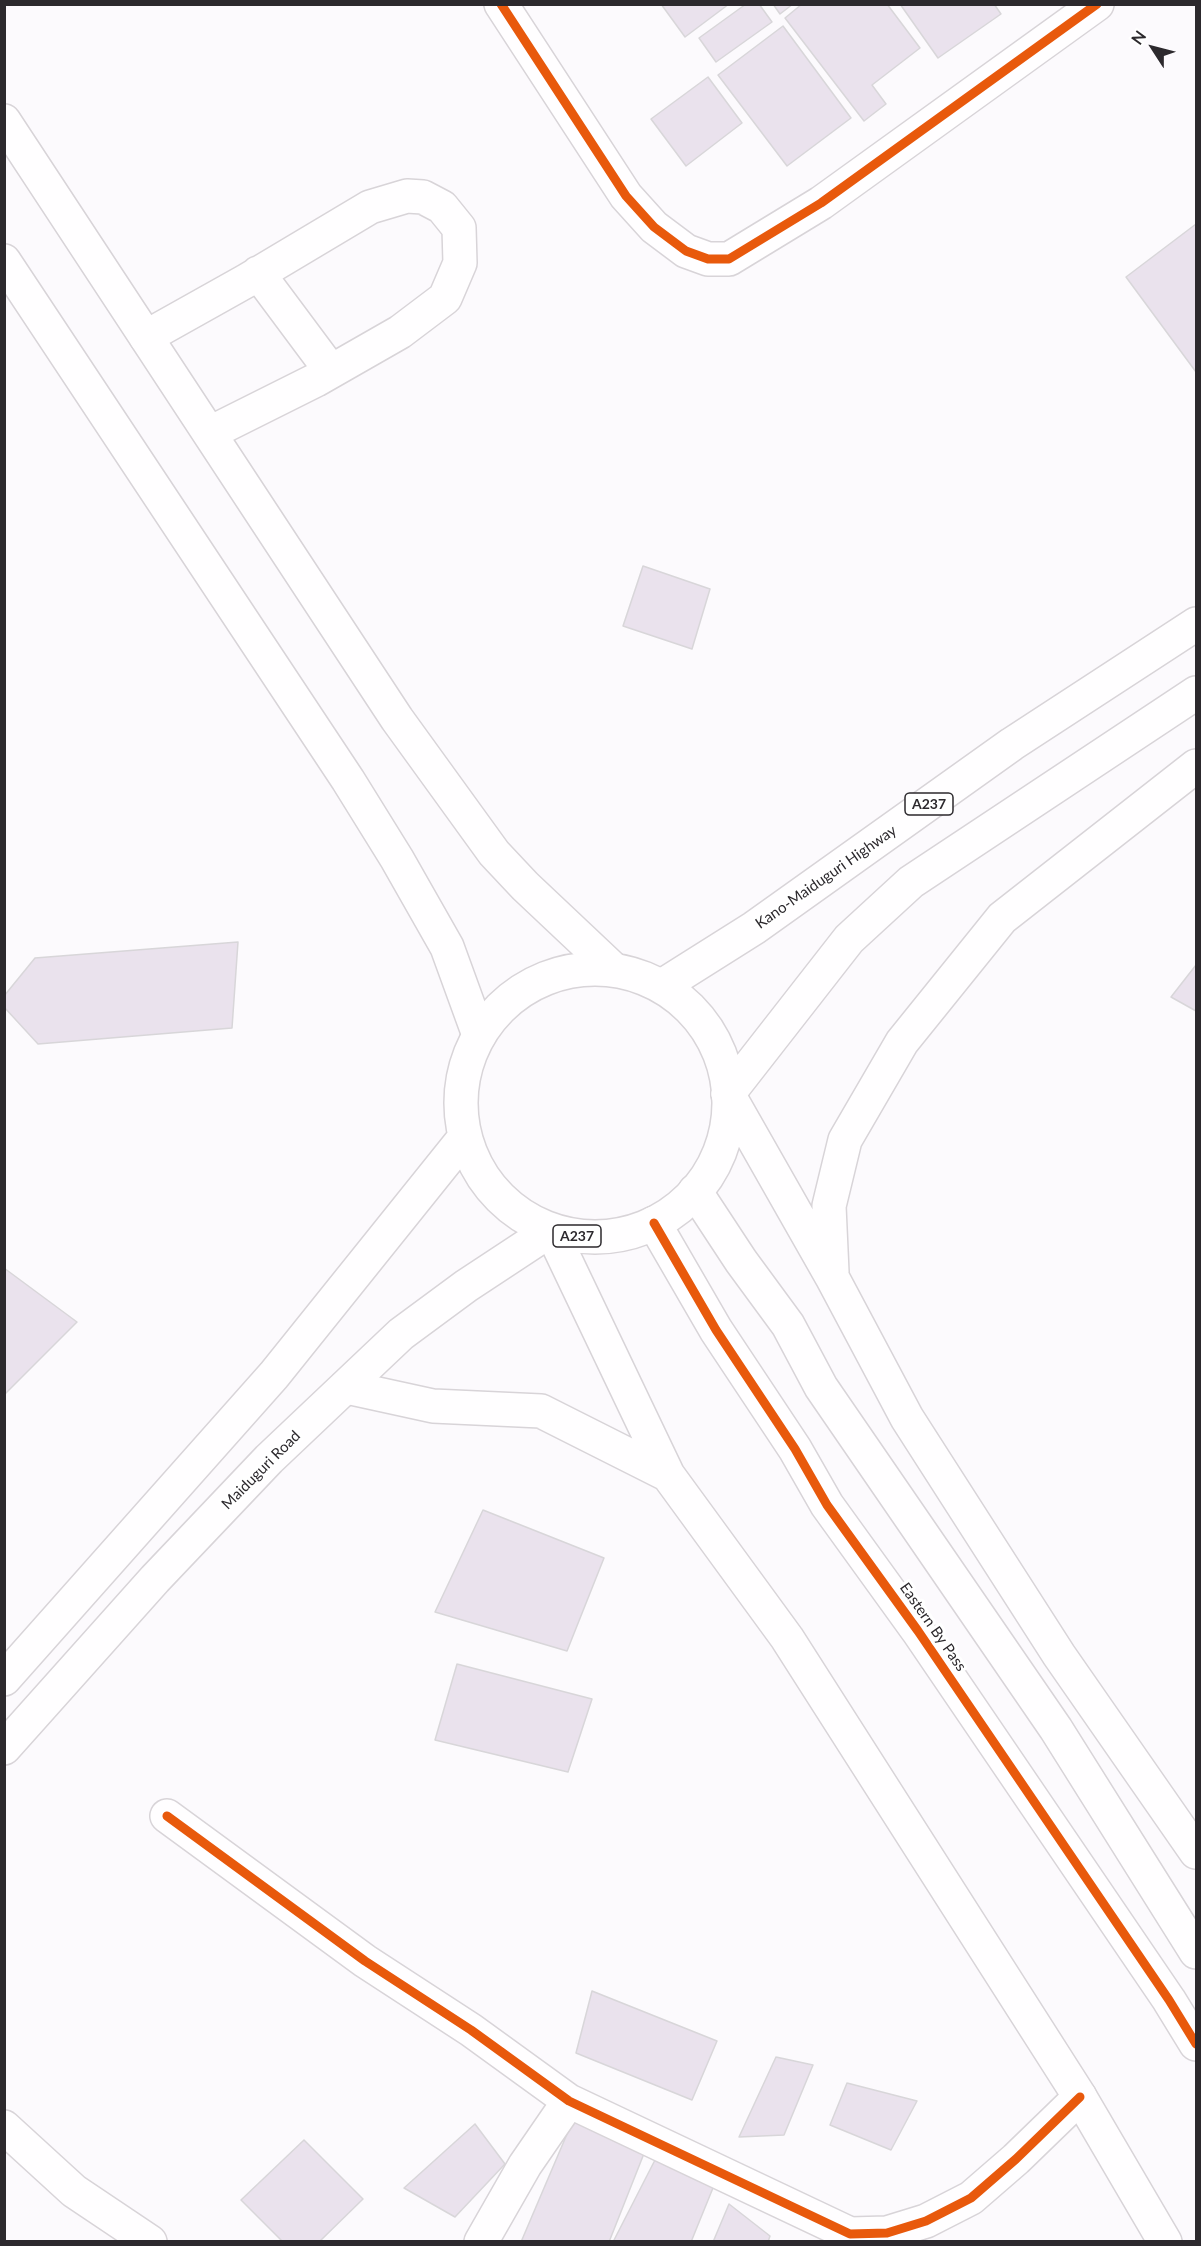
<!DOCTYPE html>
<style>
body{margin:0}
#map{position:relative;width:1201px;height:2246px;overflow:hidden;background:#fcfafd;font-family:Lato,sans-serif}
canvas{display:block}
.frame{position:absolute;inset:0;border:6px solid #2c292d;pointer-events:none}
.north{position:absolute;left:1123px;top:18px;width:60px;height:60px;-webkit-text-stroke:4px #fff;paint-order:stroke;rotate:306deg;font-size:16px;font-weight:700;line-height:24px;text-align:center;color:#2c292d}
.north::after{content:'';display:block;margin:auto;width:21px;height:27px;background:#2c292d;clip-path:polygon(50% 0,100% 100%,50% 72%,0 100%)}
</style>
<div id="map">
<canvas width="1201" height="2246"></canvas>
<div class="frame"></div>
<div class="north">N</div>
</div>
<script>
const ctx = document.querySelector('canvas').getContext('2d');
ctx.lineJoin = 'round';
function fill(path, color) { ctx.fillStyle = color; ctx.fill(path, 'evenodd'); }
const toPath = rows => new Path2D(rows.map(r => 'M' + r).join(''));
function strokePath(path, color, width, dash) { ctx.strokeStyle = color; ctx.lineWidth = width; ctx.lineCap = dash ? 'butt' : 'round'; ctx.setLineDash(dash || []); ctx.stroke(path); }
function label(font, color, halo, rows, align = 'center') {
  ctx.font = font + ' Lato,sans-serif'; ctx.lineWidth = 6; ctx.setLineDash([]); ctx.textBaseline = 'middle'; ctx.strokeStyle = halo; ctx.fillStyle = color; for (const [text, x, y, turn = 0] of rows) {
    ctx.save(); ctx.translate(x, y); ctx.rotate((+turn || 0) * Math.PI / 180); ctx.textAlign = isNaN(turn) ? turn : align; if (halo) ctx.strokeText(text, 0, 0); ctx.fillText(text, 0, 0); ctx.restore();
  }
}
const building = toPath([
 [661,4,729,4,685,37,661,4],
 [746,4,759,4,772,22,716,62,699,38,746,4],
 [773,4,793,4,780,14,773,4],
 [802,4,887,4,920,48,872,85,886,104,864,121,785,18,802,4],
 [900,4,994,4,1001,14,938,58,900,4],
 [783,26,851,118,787,166,718,75,783,26],
 [708,77,742,123,686,166,651,119,708,77],
 [1196,224,1196,372,1126,277,1196,224],
 [643,566,710,589,692,649,623,626,643,566],
 [238,942,232,1028,38,1044,4,1007,4,996,35,958,238,942],
 [1196,965,1196,1011,1171,997,1196,965],
 [4,1268,77,1322,4,1395,4,1268],
 [483,1510,604,1558,567,1651,435,1612,483,1510],
 [457,1664,592,1699,568,1772,435,1740,457,1664],
 [592,1991,717,2041,692,2100,576,2053,592,1991],
 [776,2057,813,2065,784,2135,739,2137,776,2057],
 [847,2083,917,2101,891,2150,830,2125,847,2083],
 [573,2120,645,2151,609,2242,521,2242,573,2120],
 [475,2124,505,2164,455,2217,404,2188,475,2124],
 [304,2140,363,2199,319,2242,283,2242,241,2200,304,2140],
 [656,2158,715,2183,691,2242,613,2242,656,2158],
 [729,2204,770,2236,768,2242,713,2242,729,2204]
]);
fill(building, '#eae2ed');
strokePath(building, '#d8d6d9', 1.5);
const minor = toPath([
 [501,4,626,196,654,227,686,251,708,259,729,259,821,203,1097,4],
 [258,273,331,371],
 [146,337,246,281,370,207,407,196,423,197,442,207,459,228,460,263,445,298,400,332,316,380,210,433],
 [167,1816,365,1961,471,2030,569,2101,850,2234,887,2233,926,2221,971,2198,1016,2159,1080,2097],
 [4,2127,74,2191,150,2242],
 [481,2242,525,2165,569,2101]
]);
const major = toPath([
 [4,121,397,719,494,853,525,886,613,969],
 [4,261,348,780,397,859,447,947,479,1035],
 [728,1094,832,1277,907,1418,1059,1655,1196,1852],
 [695,1191,741,1261,788,1325,821,1387,1056,1729,1196,1952],
 [654,1223,716,1330,795,1449,827,1505,918,1631,1169,2000,1196,2044],
 [551,1230,668,1475],
 [832,1272,829,1206,845,1140,902,1042,1002,918,1196,766],
 [346,1387,433,1406,541,1411,668,1475,787,1638,1080,2097,1165,2242]
]);
const highway = toPath([
 '461 1103a134 134 0 1 1 268 0a134 134 0 1 1-268 0Z',
 [662,986,754,928,1012,744,1196,624],
 [728,1094,849,939,911,882,1196,693],
 [4,1679,274,1375,465,1137],
 [4,1748,155,1579,269,1459,401,1334,466,1286,551,1230]
]);
strokePath(minor, '#d8d4d8', 36);
strokePath(major, '#d8d4d8', 36);
strokePath(highway, '#d8d4d8', 36);
strokePath(minor, '#fffeff', 33);
strokePath(major, '#fffeff', 33);
strokePath(highway, '#fffeff', 33);
strokePath(toPath([
 [501,4,626,196,654,227,686,251,708,259,729,259,821,203,1097,4],
 [654,1223,716,1330,795,1449,827,1505,918,1631,1169,2000,1196,2044],
 [167,1816,365,1961,471,2030,569,2101,850,2234,887,2233,926,2221,971,2198,1016,2159,1080,2097]
]), '#e8590c', 9);
for (const [x, y, w] of [
 [929,804,48],
 [577,1236,48]
]) { const box = new Path2D(); box.roundRect(x - w / 2, y - 11, w, 22, 4.5); ctx.fillStyle = '#fff'; ctx.fill(box); strokePath(box, '#2c292d', 1.5); }
label('bold 14px', '#2c292d', null, [
 ["A237",929,804],
 ["A237",577,1236]
]);
label('15px', '#2c292d', '#fff', [
 ["Kano-Maiduguri Highway",826,877,-35],
 ["Maiduguri Road",261,1470,-45],
 ["Eastern By Pass",933,1627,55]
]);
</script>
